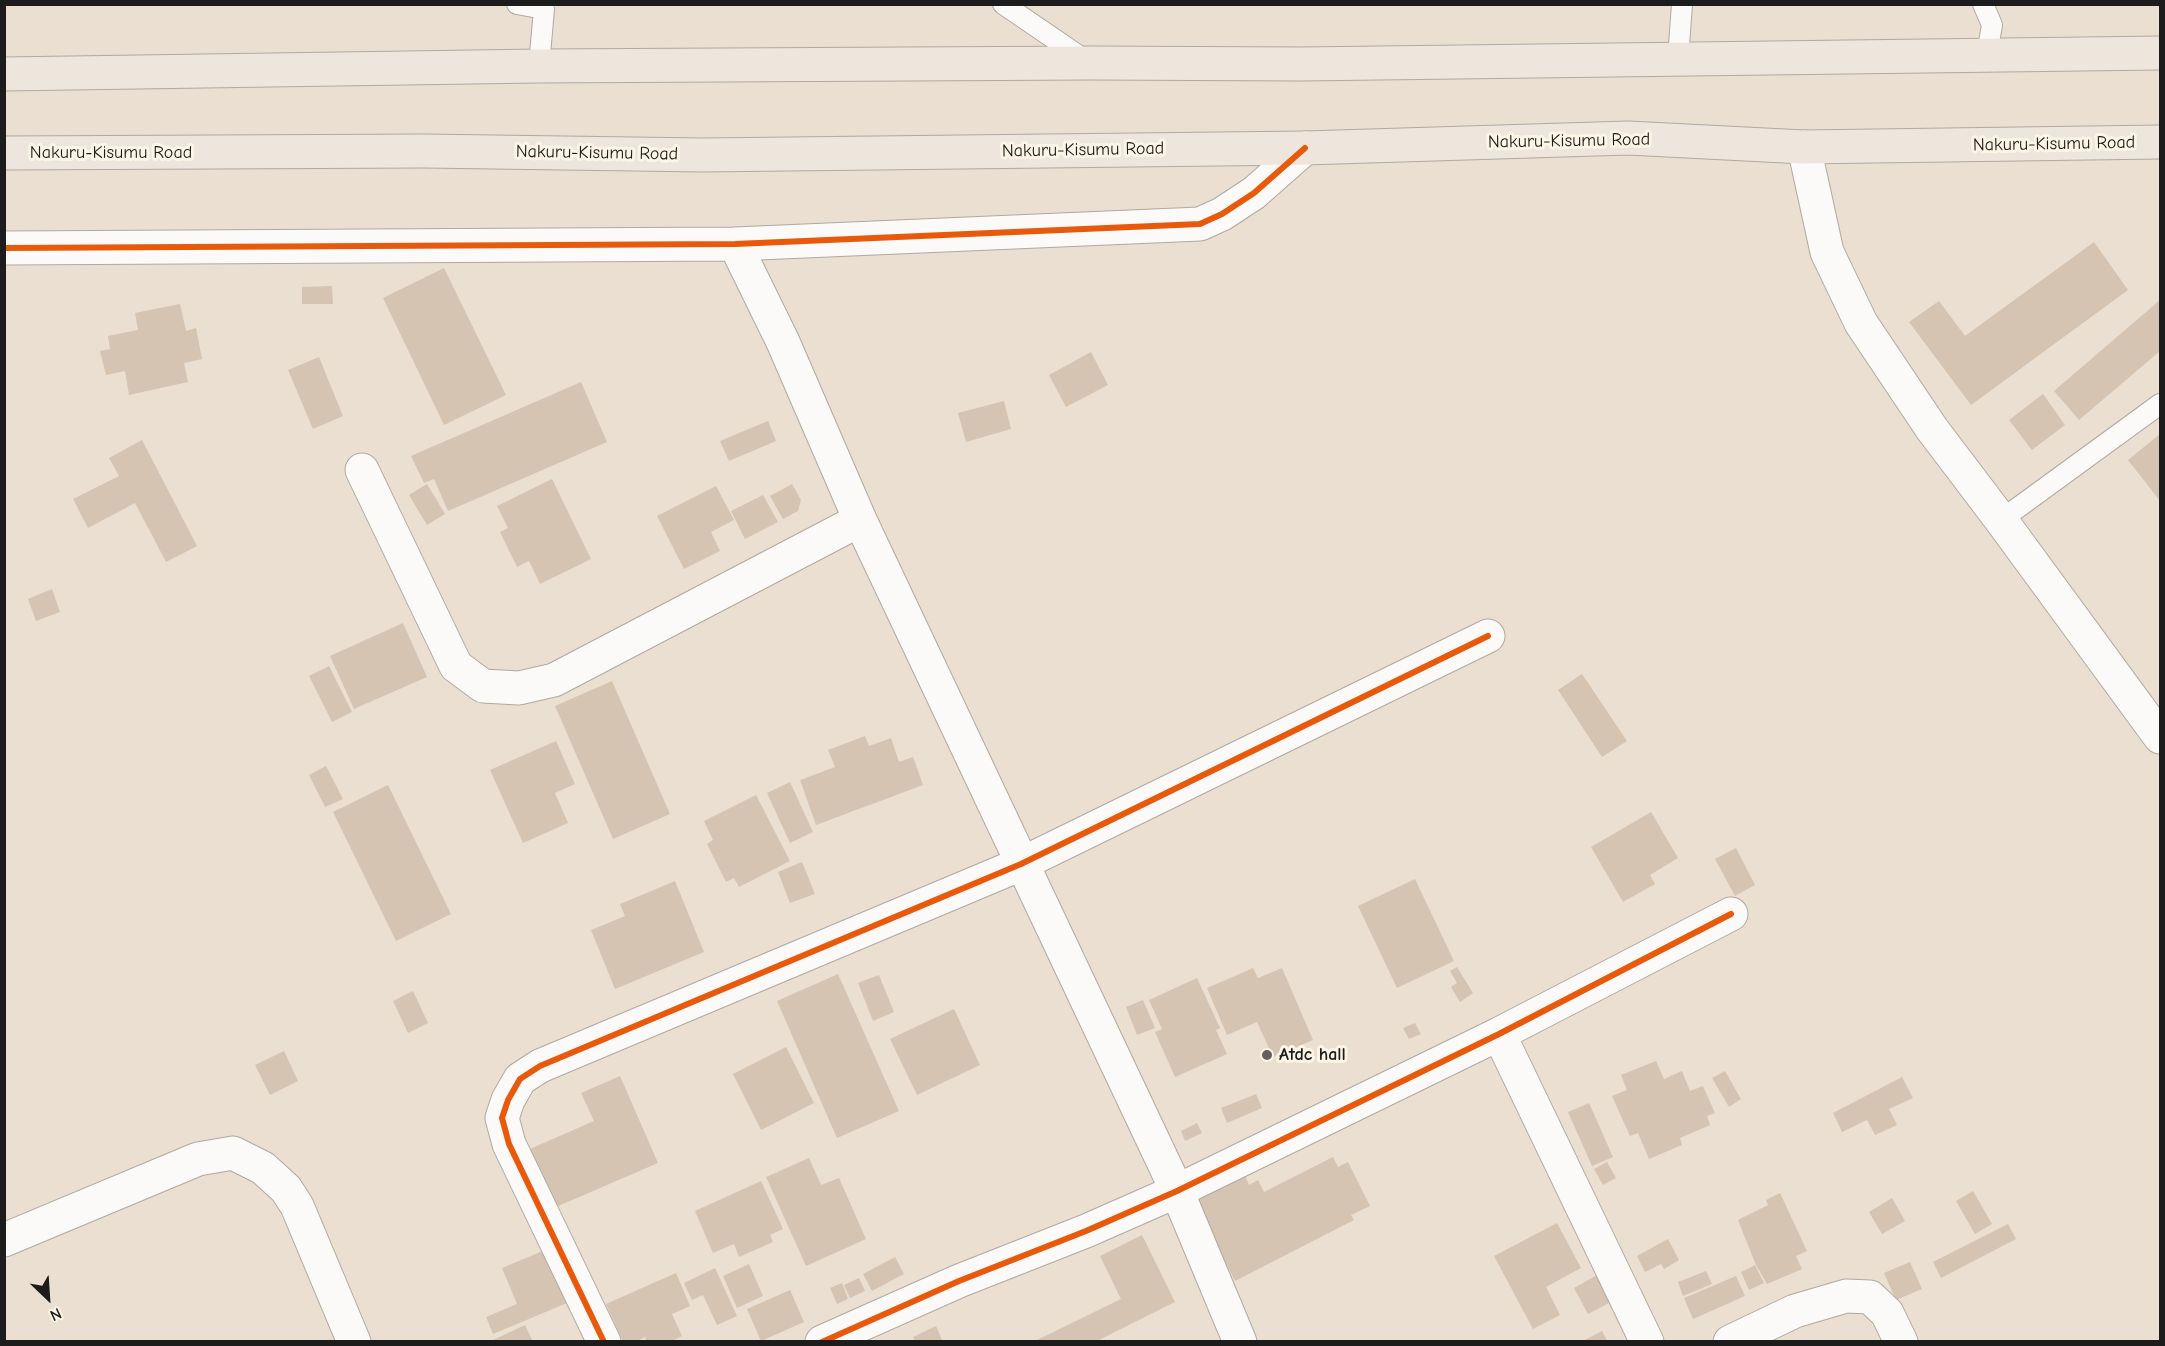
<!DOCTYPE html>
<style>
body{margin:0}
#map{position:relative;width:2165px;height:1346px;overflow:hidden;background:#eadfd0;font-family:"Comic Neue",sans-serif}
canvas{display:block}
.frame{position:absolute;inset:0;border:6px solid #1c1c1c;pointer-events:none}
.north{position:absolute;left:18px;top:1268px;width:60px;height:60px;-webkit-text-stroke:4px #fcf5e5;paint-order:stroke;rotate:155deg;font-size:16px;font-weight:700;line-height:24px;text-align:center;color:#1c1c1c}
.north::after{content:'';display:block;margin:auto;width:21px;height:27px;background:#1c1c1c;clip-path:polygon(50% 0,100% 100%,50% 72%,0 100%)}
</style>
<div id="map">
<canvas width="2165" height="1346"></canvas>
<div class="frame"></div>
<div class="north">N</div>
</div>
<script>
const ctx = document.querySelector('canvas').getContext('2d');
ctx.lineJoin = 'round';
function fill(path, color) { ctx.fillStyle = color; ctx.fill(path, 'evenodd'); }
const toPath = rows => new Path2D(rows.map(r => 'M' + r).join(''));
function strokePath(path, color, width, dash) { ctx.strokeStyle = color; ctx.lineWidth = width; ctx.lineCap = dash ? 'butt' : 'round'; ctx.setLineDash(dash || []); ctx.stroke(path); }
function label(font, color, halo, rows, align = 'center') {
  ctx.font = font + ' "Comic Neue",sans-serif'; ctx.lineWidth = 6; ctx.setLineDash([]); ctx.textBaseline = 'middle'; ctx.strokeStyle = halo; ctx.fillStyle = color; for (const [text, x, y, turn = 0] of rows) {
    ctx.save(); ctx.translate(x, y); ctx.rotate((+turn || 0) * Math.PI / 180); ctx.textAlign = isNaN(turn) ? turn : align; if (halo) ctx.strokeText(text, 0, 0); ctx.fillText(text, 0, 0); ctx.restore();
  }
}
fill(toPath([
 [2094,242,2128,290,1971,405,1909,322,1939,301,1965,336],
 [444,268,506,395,444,425,383,298],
 [332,286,333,304,302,304,302,287],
 [2160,300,2160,351,2079,420,2054,391],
 [180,304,186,331,196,328,202,359,184,363,188,382,129,395,125,371,106,375,100,351,110,349,108,336,138,330,135,313],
 [1091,352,1108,385,1066,407,1049,375],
 [319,357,343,416,313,429,288,370],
 [581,382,607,442,448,511,434,479,424,483,411,456],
 [2043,394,2065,425,2032,450,2009,420],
 [1004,401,1011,429,966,442,958,413],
 [768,421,776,441,729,461,720,441],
 [2160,434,2160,501,2128,460],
 [142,440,197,546,166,562,135,503,88,528,73,499,119,476,109,458],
 [552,479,591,559,540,584,529,561,517,567,500,532,508,528,497,506],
 [427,484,445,514,427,525,409,495],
 [792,484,801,500,798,511,783,519,770,496],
 [716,486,734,520,711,532,720,551,684,569,657,516],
 [763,495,778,522,745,539,731,511],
 [52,589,60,612,36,621,28,599],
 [403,623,427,677,354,709,330,656],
 [329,666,352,712,332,722,309,676],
 [1582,674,1627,741,1602,757,1558,690],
 [612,681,670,814,613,839,555,706],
 [865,736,869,746,891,738,899,762,913,757,923,785,816,825,800,780,835,767,828,750],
 [556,741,575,784,555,793,568,823,523,843,490,770],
 [326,766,343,799,325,807,309,775],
 [790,782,813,832,790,843,767,793],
 [388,785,451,914,396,941,333,812],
 [756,795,790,861,739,887,734,878,726,882,707,844,713,840,704,821],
 [1651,812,1678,858,1650,875,1655,884,1623,902,1591,847],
 [1736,848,1755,885,1735,896,1715,859],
 [802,862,815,894,790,903,778,872],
 [1415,879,1454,961,1397,988,1358,906],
 [675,881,704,952,615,989,591,930,625,916,620,904],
 [1457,967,1473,993,1460,1002,1451,987,1457,983,1450,971],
 [1253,968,1258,978,1282,968,1313,1040,1273,1057,1257,1022,1227,1035,1207,988],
 [838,974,899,1111,837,1138,777,1001],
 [879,975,894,1012,873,1021,858,983],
 [1197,978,1220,1028,1216,1030,1227,1054,1175,1077,1155,1032,1162,1029,1149,1000],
 [413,991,428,1023,408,1033,393,1001],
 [1143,1000,1155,1028,1137,1035,1126,1007],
 [954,1009,980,1065,917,1095,890,1039],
 [1415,1023,1421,1034,1409,1039,1403,1028],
 [786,1047,814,1103,761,1130,733,1074],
 [284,1051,298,1081,270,1095,255,1065],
 [1656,1061,1664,1079,1682,1071,1690,1091,1703,1086,1715,1113,1707,1116,1710,1125,1680,1138,1682,1145,1649,1159,1638,1133,1630,1136,1612,1096,1627,1090,1621,1075],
 [1725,1071,1741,1099,1729,1107,1712,1078],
 [620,1076,658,1163,556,1207,530,1149,594,1121,581,1093],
 [1902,1077,1913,1098,1889,1109,1897,1125,1875,1135,1867,1120,1842,1132,1833,1113],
 [1256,1094,1262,1108,1227,1123,1221,1108],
 [1589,1103,1613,1157,1592,1166,1568,1112],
 [1197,1123,1202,1133,1185,1141,1181,1131],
 [1333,1157,1338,1167,1348,1162,1370,1206,1351,1215,1354,1220,1235,1281,1194,1200,1244,1173,1249,1185,1258,1180,1264,1192],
 [809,1158,821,1185,839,1178,866,1239,806,1266,766,1177],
 [1607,1162,1616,1178,1603,1185,1594,1169],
 [761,1181,783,1229,770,1235,773,1242,739,1257,734,1244,713,1253,695,1211],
 [1973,1191,1992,1224,1975,1234,1956,1201],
 [1780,1193,1807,1251,1796,1256,1802,1269,1767,1284,1756,1265,1738,1220,1768,1205,1766,1200],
 [1892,1198,1905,1221,1882,1234,1869,1212],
 [1557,1223,1581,1268,1546,1287,1560,1315,1533,1329,1494,1256],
 [2008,1224,2016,1239,1941,1278,1933,1262],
 [1142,1235,1175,1302,1095,1342,1033,1342,1121,1299,1100,1256],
 [1668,1239,1679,1260,1664,1269,1661,1264,1645,1272,1637,1256],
 [545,1250,567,1303,493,1334,486,1317,517,1304,502,1268],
 [895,1257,904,1274,872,1291,863,1274],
 [1910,1262,1922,1289,1896,1300,1884,1273],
 [749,1264,763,1296,737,1308,723,1276],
 [1755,1265,1764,1283,1749,1290,1741,1272],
 [715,1268,737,1316,717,1325,703,1295,692,1300,684,1283],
 [1706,1271,1712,1284,1683,1296,1678,1282],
 [676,1273,690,1306,672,1314,682,1336,670,1342,647,1342,645,1337,636,1342,623,1342,606,1304],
 [1597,1275,1611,1302,1588,1314,1574,1288],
 [1736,1276,1745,1296,1693,1319,1684,1298],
 [859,1278,865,1291,850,1298,844,1285],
 [842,1283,848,1299,837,1304,830,1288],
 [790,1290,804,1322,761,1341,747,1309],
 [525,1325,533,1342,489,1342],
 [936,1326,943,1342,915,1342,913,1337],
 [1602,1331,1608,1342,1581,1342]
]), '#d5c4b2');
const service = toPath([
 [517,4,544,9,539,66],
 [1003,4,1088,62],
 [1983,4,1992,25,1987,54],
 [1678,59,1682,4],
 [2001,520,2160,404]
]);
const minor = toPath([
 [1804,147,1827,252,1861,323,1932,429,2001,520,2160,737],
 [735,244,783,342,860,520,1177,1191,1240,1342],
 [4,248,735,244,1200,224,1222,214,1254,193,1305,148],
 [362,470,456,666,483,686,519,688,554,680,860,520],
 [1499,1034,1647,1342],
 [4,1240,198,1159,233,1153,263,1168,286,1189,297,1206,354,1342],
 [604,1342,509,1144,502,1118,508,1100,520,1079,540,1066,1021,864,1488,636],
 [822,1342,959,1281,1086,1231,1177,1191,1499,1034,1731,914],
 [1730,1342,1795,1311,1846,1296,1870,1297,1887,1313,1901,1342]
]);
const trunk = toPath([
 [4,74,539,66,1091,63,1302,64,2160,53],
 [4,153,424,151,703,155,1305,148,1628,138,1804,147,2160,142]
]);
strokePath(service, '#b0a9a0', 22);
strokePath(minor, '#b0a9a0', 35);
strokePath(trunk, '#b0a9a0', 35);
strokePath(service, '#fcfaf8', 20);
strokePath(minor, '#fcfaf8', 33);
strokePath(trunk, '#eee5dd', 33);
strokePath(toPath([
 [4,248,735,244,1200,224,1222,214,1254,193,1305,148],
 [604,1342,509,1144,502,1118,508,1100,520,1079,540,1066,1021,864,1488,636],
 [822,1342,959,1281,1086,1231,1177,1191,1499,1034,1731,914]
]), '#e8590c', 6);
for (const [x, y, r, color] of [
 [1267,1055,6,"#64605b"]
]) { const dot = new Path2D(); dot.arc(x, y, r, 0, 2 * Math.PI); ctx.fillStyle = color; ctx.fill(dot); strokePath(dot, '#fcf5e5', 2); }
label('18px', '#1c1c1c', '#fcf5e5', [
 ["Nakuru-Kisumu Road",1569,141,-1],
 ["Nakuru-Kisumu Road",2054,144,-1],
 ["Nakuru-Kisumu Road",1083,150,-1],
 ["Nakuru-Kisumu Road",111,153],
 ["Nakuru-Kisumu Road",597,153,1]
]);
label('bold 18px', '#1c1c1c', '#fcf5e5', [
 ["Atdc hall",1279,1055]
], 'left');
</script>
